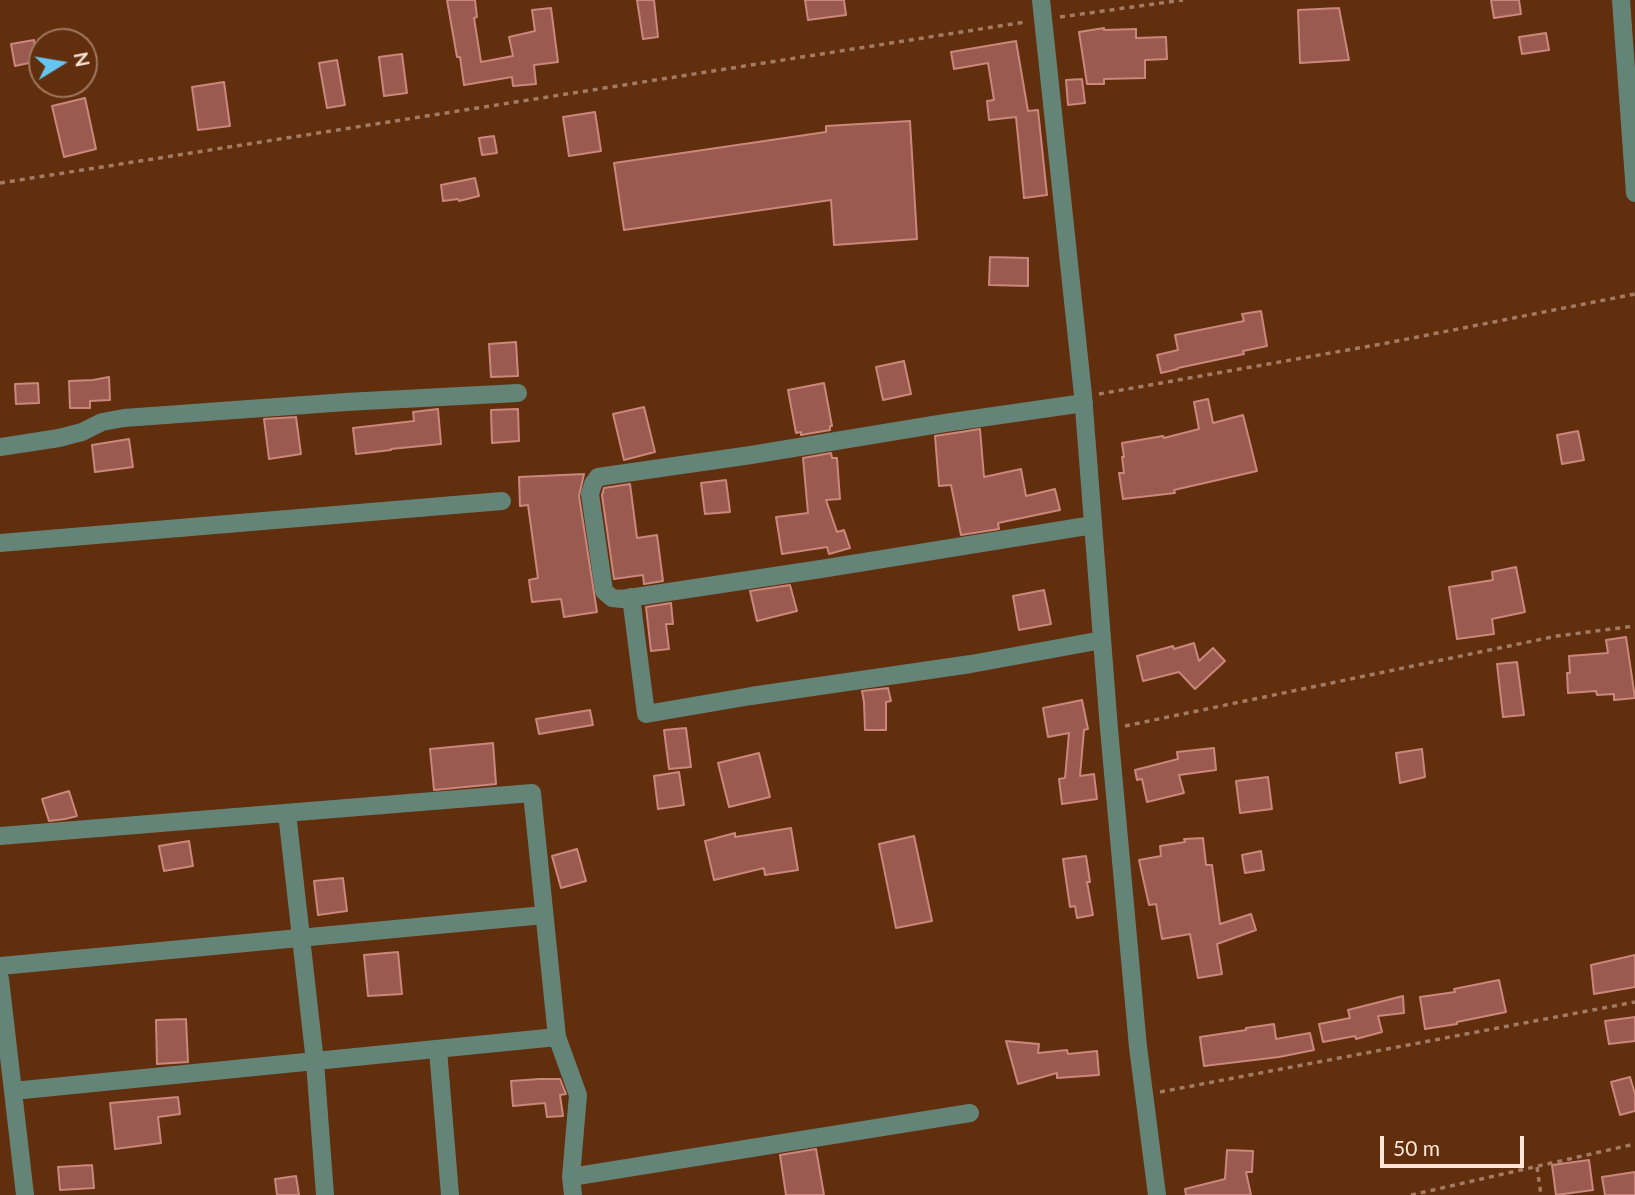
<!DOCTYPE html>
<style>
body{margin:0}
#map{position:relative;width:1635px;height:1195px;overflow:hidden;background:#612e0e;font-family:Lato,sans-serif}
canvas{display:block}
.north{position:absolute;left:28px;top:28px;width:70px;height:70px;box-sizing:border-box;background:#612e0e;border:2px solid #a0775e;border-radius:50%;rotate:79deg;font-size:19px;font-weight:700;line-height:28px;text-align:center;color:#ffe5d7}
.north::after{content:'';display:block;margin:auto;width:24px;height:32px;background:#66c4ef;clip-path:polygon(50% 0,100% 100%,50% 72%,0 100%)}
.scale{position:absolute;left:1380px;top:1136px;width:144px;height:32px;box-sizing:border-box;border:4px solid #ffe5d7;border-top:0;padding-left:9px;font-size:21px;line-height:24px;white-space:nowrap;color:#ffe5d7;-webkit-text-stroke:5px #612e0e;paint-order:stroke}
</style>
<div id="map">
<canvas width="1635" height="1195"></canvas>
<div class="north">N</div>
<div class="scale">50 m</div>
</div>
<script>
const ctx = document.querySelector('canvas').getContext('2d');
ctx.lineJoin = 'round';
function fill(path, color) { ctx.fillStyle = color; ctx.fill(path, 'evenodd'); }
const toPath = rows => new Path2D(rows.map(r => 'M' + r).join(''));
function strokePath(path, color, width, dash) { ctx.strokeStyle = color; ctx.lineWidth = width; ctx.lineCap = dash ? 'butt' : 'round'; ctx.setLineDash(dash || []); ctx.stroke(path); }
const building = toPath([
 [447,0,475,0,477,17,474,18,481,62,513,56,509,37,535,31,532,10,551,8,558,62,534,65,536,84,513,86,512,77,464,85,460,57,457,57,447,0],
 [637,0,654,0,658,37,643,39,637,0],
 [805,0,844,0,846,15,808,20,805,0],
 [1491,0,1519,0,1521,14,1494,18,1491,0],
 [1339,8,1349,60,1300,63,1298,10,1339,8],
 [1104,28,1104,30,1136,29,1136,38,1166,37,1167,59,1145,60,1145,78,1104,79,1104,84,1087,84,1079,32,1104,28],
 [1546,33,1549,50,1522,54,1519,37,1546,33],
 [34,40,38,61,15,66,11,44,34,40],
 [1016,41,1028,111,1038,110,1047,195,1024,198,1016,117,989,120,987,101,994,100,988,63,954,69,951,52,1016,41],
 [402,54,407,93,384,96,379,57,402,54],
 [337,60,345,105,327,108,319,63,337,60],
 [1082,79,1085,103,1068,105,1066,80,1082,79],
 [224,82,230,126,198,130,192,87,224,82],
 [85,98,96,149,64,157,52,106,85,98],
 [595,112,601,151,569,156,563,117,595,112],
 [910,121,917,239,834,245,831,200,624,230,614,163,826,132,826,126,910,121],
 [494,136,497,153,482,155,479,138,494,136],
 [475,178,479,196,459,201,458,199,443,201,441,185,475,178],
 [990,257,1028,258,1028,286,989,285,990,257],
 [1261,311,1267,346,1243,351,1244,354,1178,368,1178,369,1161,373,1157,355,1178,350,1175,335,1244,321,1242,314,1261,311],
 [516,342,518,376,491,377,489,344,516,342],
 [904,361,911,394,883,400,876,367,904,361],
 [109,377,110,400,90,401,90,408,70,408,69,381,93,380,109,377],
 [38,383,39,403,16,404,15,384,38,383],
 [824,383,832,426,830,426,830,430,801,435,801,432,796,433,788,390,824,383],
 [1208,399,1213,423,1243,415,1257,471,1174,490,1175,493,1123,499,1119,473,1124,473,1122,457,1124,457,1122,443,1163,436,1164,438,1199,429,1194,402,1208,399],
 [644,407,655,452,624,460,613,414,644,407],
 [438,409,441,444,391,449,391,450,356,454,353,428,414,421,413,412,438,409],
 [518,409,519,441,492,443,491,410,518,409],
 [296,417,301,454,269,459,264,419,296,417],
 [980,429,984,477,1021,469,1026,496,1055,489,1060,510,998,523,999,529,961,535,951,485,939,486,935,436,980,429],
 [1578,431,1584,460,1562,464,1557,435,1578,431],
 [129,439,133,467,95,472,92,445,129,439],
 [831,453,832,458,837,458,840,499,826,500,837,532,844,530,850,548,829,554,827,547,782,554,776,517,808,513,803,458,831,453],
 [584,474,579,496,597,612,564,617,561,599,532,602,529,580,538,578,528,505,520,506,519,477,584,474],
 [726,480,730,512,705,514,701,483,726,480],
 [630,484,637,538,657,535,663,581,644,584,643,575,614,579,602,495,604,488,630,484],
 [1516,567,1525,612,1492,619,1494,634,1457,639,1449,587,1493,580,1492,572,1516,567],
 [790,585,797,611,757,621,750,591,790,585],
 [1044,590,1051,624,1019,630,1013,596,1044,590],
 [671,603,673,624,666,624,669,649,651,651,646,607,671,603],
 [1626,637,1635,698,1614,700,1614,694,1597,695,1596,691,1568,693,1567,673,1570,673,1569,656,1608,653,1606,640,1626,637],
 [1194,643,1199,661,1213,648,1225,661,1195,689,1179,672,1143,681,1137,656,1173,646,1174,649,1194,643],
 [1517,662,1524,715,1503,717,1497,664,1517,662],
 [888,688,891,701,886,702,886,730,865,730,864,702,862,691,888,688],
 [1082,700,1088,729,1084,730,1080,776,1094,774,1097,799,1062,804,1059,779,1065,778,1069,733,1048,737,1043,708,1082,700],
 [590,710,593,725,539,734,536,719,590,710],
 [686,728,691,767,669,769,664,730,686,728],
 [493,743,496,784,434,790,430,749,493,743],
 [1214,748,1216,770,1179,775,1184,793,1147,802,1142,779,1137,780,1135,770,1178,759,1177,752,1214,748],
 [1422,749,1425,777,1400,783,1396,753,1422,749],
 [759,753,770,797,729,807,718,763,759,753],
 [679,772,684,805,658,809,654,776,679,772],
 [1268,777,1272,809,1240,813,1236,781,1268,777],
 [69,791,77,816,65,819,49,821,42,799,69,791],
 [791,828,798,870,765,875,764,868,714,880,705,841,735,833,735,837,791,828],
 [914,836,932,921,896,928,879,844,914,836],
 [1203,838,1206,865,1212,865,1220,924,1251,914,1256,930,1217,944,1222,974,1198,978,1190,934,1162,939,1156,904,1149,905,1139,860,1161,856,1160,846,1185,842,1184,839,1203,838],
 [189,841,193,866,164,871,159,846,189,841],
 [577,849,586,881,561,888,552,856,577,849],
 [1261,851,1264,870,1245,873,1242,855,1261,851],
 [1086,856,1090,882,1087,882,1093,915,1077,918,1075,906,1070,907,1063,859,1086,856],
 [343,878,347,911,318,915,314,881,343,878],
 [398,952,402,994,368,996,364,955,398,952],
 [1635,955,1635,987,1594,994,1591,965,1635,955],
 [1499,980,1506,1012,1457,1022,1457,1024,1425,1029,1420,997,1455,992,1454,989,1499,980],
 [1403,996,1404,1013,1378,1016,1382,1032,1356,1039,1355,1036,1323,1042,1319,1024,1350,1018,1348,1010,1403,996],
 [1635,1017,1635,1041,1609,1044,1605,1021,1635,1017],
 [186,1019,188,1062,157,1064,156,1020,186,1019],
 [1274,1024,1276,1039,1310,1033,1314,1050,1279,1057,1204,1066,1200,1037,1246,1030,1246,1028,1274,1024],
 [1006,1041,1039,1044,1038,1053,1067,1050,1068,1054,1097,1051,1099,1075,1057,1078,1057,1073,1018,1084,1006,1041],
 [1630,1077,1635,1094,1635,1111,1620,1115,1611,1082,1630,1077],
 [540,1079,560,1079,566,1094,560,1095,563,1116,547,1117,545,1103,513,1106,511,1081,540,1079],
 [178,1097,180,1114,158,1117,161,1143,115,1149,110,1103,178,1097],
 [816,1149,824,1195,786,1195,780,1155,816,1149],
 [1227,1150,1253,1151,1252,1172,1246,1172,1251,1195,1186,1195,1185,1189,1225,1179,1227,1150],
 [1589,1160,1593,1190,1556,1195,1552,1165,1589,1160],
 [92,1165,94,1188,60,1190,58,1167,92,1165],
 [1635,1172,1635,1195,1605,1195,1602,1177,1635,1172],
 [296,1176,299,1195,277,1195,275,1179,296,1176]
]);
fill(building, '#9a5a50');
strokePath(building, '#cb877c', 2);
strokePath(toPath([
 [1060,17,1183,0],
 [0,183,1025,22],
 [1099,394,1387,343,1635,294],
 [1125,726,1557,636,1635,626],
 [1160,1092,1635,1002],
 [1537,1167,1541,1195],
 [1411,1195,1635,1144]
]), '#a37a62', 3.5, [5, 5]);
strokePath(toPath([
 [1041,0,1083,395,1109,729,1138,1047,1157,1195],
 [1621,0,1635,193],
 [1084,403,945,423,751,455,598,477,593,484,590,494,604,591,612,598,622,599,821,569,1093,525],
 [0,447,59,438,82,432,102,422,124,418,346,402,518,393],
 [0,543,502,501],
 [631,597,646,714,751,696,971,664,1102,640],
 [287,813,315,1062,325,1195],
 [0,836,532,793,557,1037,578,1095,571,1177,573,1195],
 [0,966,544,915],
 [0,979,25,1195],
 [438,1050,450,1195],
 [13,1091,557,1037],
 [571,1177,970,1113]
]), '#658478', 18);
</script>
